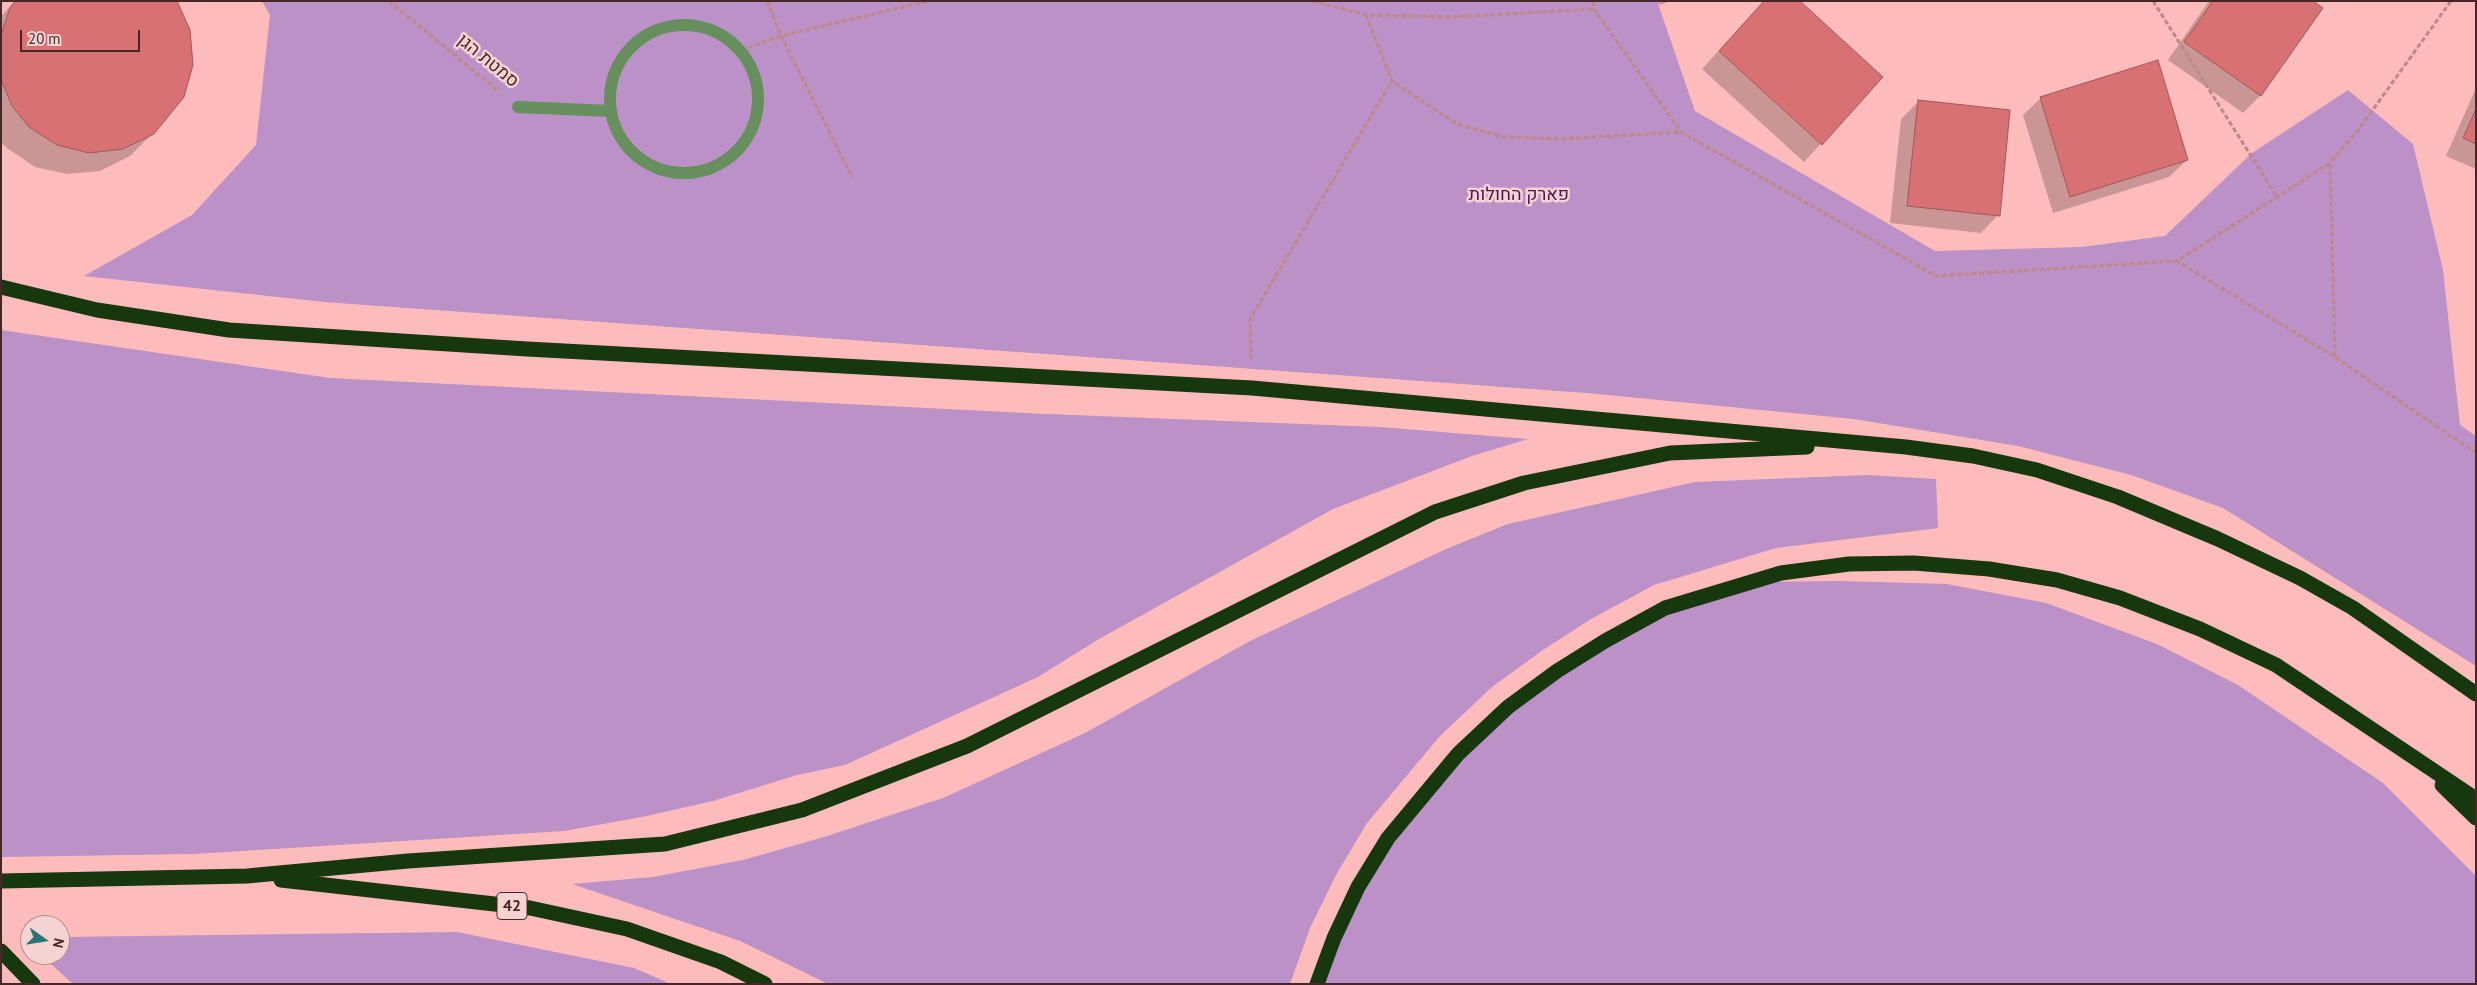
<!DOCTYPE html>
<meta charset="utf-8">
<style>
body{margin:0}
#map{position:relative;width:2477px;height:985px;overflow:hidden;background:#fdbcbb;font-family:"PT Sans",sans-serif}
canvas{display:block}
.frame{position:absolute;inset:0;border:2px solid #462727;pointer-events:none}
.north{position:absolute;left:20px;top:915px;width:50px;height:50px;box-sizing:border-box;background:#f5d3d2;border:1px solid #af8e8e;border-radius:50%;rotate:103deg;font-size:14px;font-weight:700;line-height:20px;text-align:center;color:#462727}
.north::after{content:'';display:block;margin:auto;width:18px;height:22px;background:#2b7579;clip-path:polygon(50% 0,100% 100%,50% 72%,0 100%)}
.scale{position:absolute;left:20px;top:30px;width:120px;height:22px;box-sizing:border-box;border:2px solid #462727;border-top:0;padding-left:6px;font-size:15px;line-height:18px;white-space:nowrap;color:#462727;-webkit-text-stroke:4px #f5d3d2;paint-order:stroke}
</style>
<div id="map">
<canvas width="2477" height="985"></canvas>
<div class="frame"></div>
<div class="north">N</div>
<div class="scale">20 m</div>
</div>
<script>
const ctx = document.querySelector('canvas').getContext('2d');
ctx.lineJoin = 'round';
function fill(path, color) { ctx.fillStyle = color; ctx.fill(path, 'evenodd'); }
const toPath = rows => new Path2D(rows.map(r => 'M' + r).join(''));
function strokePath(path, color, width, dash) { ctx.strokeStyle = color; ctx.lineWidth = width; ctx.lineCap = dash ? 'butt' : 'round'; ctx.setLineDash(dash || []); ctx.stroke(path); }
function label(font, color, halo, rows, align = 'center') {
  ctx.font = font + ' "PT Sans",Heebo,sans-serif'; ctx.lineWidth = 5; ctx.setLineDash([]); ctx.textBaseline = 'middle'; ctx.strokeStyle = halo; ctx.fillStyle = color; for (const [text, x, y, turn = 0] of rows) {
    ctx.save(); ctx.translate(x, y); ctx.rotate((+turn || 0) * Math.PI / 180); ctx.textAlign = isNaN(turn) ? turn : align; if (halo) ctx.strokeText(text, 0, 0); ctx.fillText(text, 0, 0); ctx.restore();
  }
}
fill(toPath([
 [262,1,1657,1,1695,111,1935,251,2082,247,2165,236,2252,153,2348,90,2413,144,2443,270,2460,425,2476,436,2476,666,2223,508,2131,475,2018,446,1854,419,1587,393,324,302,84,276,192,215,256,145,270,15],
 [1,330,330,378,1046,414,1380,427,1528,439,1472,456,1333,509,1099,639,1038,677,845,765,797,775,713,801,642,817,564,831,193,854,1,857],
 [1867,475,1936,479,1938,528,1776,548,1654,585,1591,619,1543,650,1492,687,1440,736,1367,823,1336,875,1310,928,1290,984,828,984,740,941,572,884,653,877,743,860,824,837,943,798,1085,733,1250,641,1446,549,1508,524,1695,482],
 [1840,581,1947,584,2046,603,2157,644,2238,685,2383,783,2476,876,2476,984,1320,984,1334,938,1395,829,1526,693,1623,631,1751,582],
 [457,932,634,968,671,984,73,984,41,955,60,955,60,937]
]), '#bc91c7');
fill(toPath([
 [14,1,175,1,153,133,130,156,100,171,67,174,35,167,7,148,1,142,1,17],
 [1658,1,1671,1,1659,5],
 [1764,1,1882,77,1804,162,1702,69],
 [2209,1,2311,1,2321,9,2260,96,2243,113,2168,60],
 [2476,88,2476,169,2446,156],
 [2041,98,2187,160,2169,177,2053,213,2023,115],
 [1918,102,1998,215,1981,233,1890,223,1901,119]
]), '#0003');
const building = toPath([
 [16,1,177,1,190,30,193,65,184,97,154,134,123,149,89,153,57,145,29,127,12,106,1,79,1,35,10,8,16,1],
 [1764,1,1800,1,1883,77,1822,145,1719,51,1764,1],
 [2213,1,2313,1,2323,8,2261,96,2184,42,2213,1],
 [2158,60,2188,160,2070,197,2040,97,2158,60],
 [1918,100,2010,110,2000,216,1907,206,1918,100],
 [2476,109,2476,144,2463,138,2476,109]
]);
fill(building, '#d77173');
strokePath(building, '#9f5758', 1);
strokePath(toPath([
 [389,1,497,90],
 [767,1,781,36,852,177],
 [1312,1,1366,15,1453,17,1594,9],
 [1593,1,1594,9,1681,132,1936,276,2177,261],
 [2153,1,2277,197],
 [2451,1,2359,129,2330,163,2177,261,2335,357,2476,453],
 [1366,15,1392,81,1457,124,1503,137,1562,139,1681,132],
 [741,50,781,36,928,1],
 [2330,164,2335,357],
 [1251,359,1250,319,1392,81]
]), '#bd8887', 3, [5, 2.5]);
strokePath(toPath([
 '610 99a74 74 0 1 1 148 0a74 74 0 1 1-148 0Z',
 [518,107,611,111]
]), '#678f5e', 12);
strokePath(toPath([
 [1,287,97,310,229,330,527,349,1252,388,1906,447,1973,456,2037,470,2118,497,2218,539,2300,578,2353,608,2476,694],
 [2442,785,2476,818],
 [281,880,530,908,627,929,721,962,765,984],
 [1,881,247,876,408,861,665,844,802,810,967,746,1435,512,1524,483,1670,453,1807,447],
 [1,951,33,984],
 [1317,984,1334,938,1358,887,1388,838,1458,754,1508,707,1557,671,1605,641,1665,608,1781,573,1849,564,1914,563,1989,569,2057,580,2120,598,2200,629,2276,665,2476,799]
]), '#17370f', 15);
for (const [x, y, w] of [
 [512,906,30]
]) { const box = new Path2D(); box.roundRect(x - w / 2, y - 13.5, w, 27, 4); ctx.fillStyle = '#f5d3d2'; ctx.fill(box); strokePath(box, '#462727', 1); }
label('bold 16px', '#462727', null, [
 ["42",512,906]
]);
label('18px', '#462727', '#f5d3d2', [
 ["סמטת הגן",488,61,39]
]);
label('18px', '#4c1258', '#f5d3d2', [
 ["פארק החולות",1519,195]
]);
</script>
